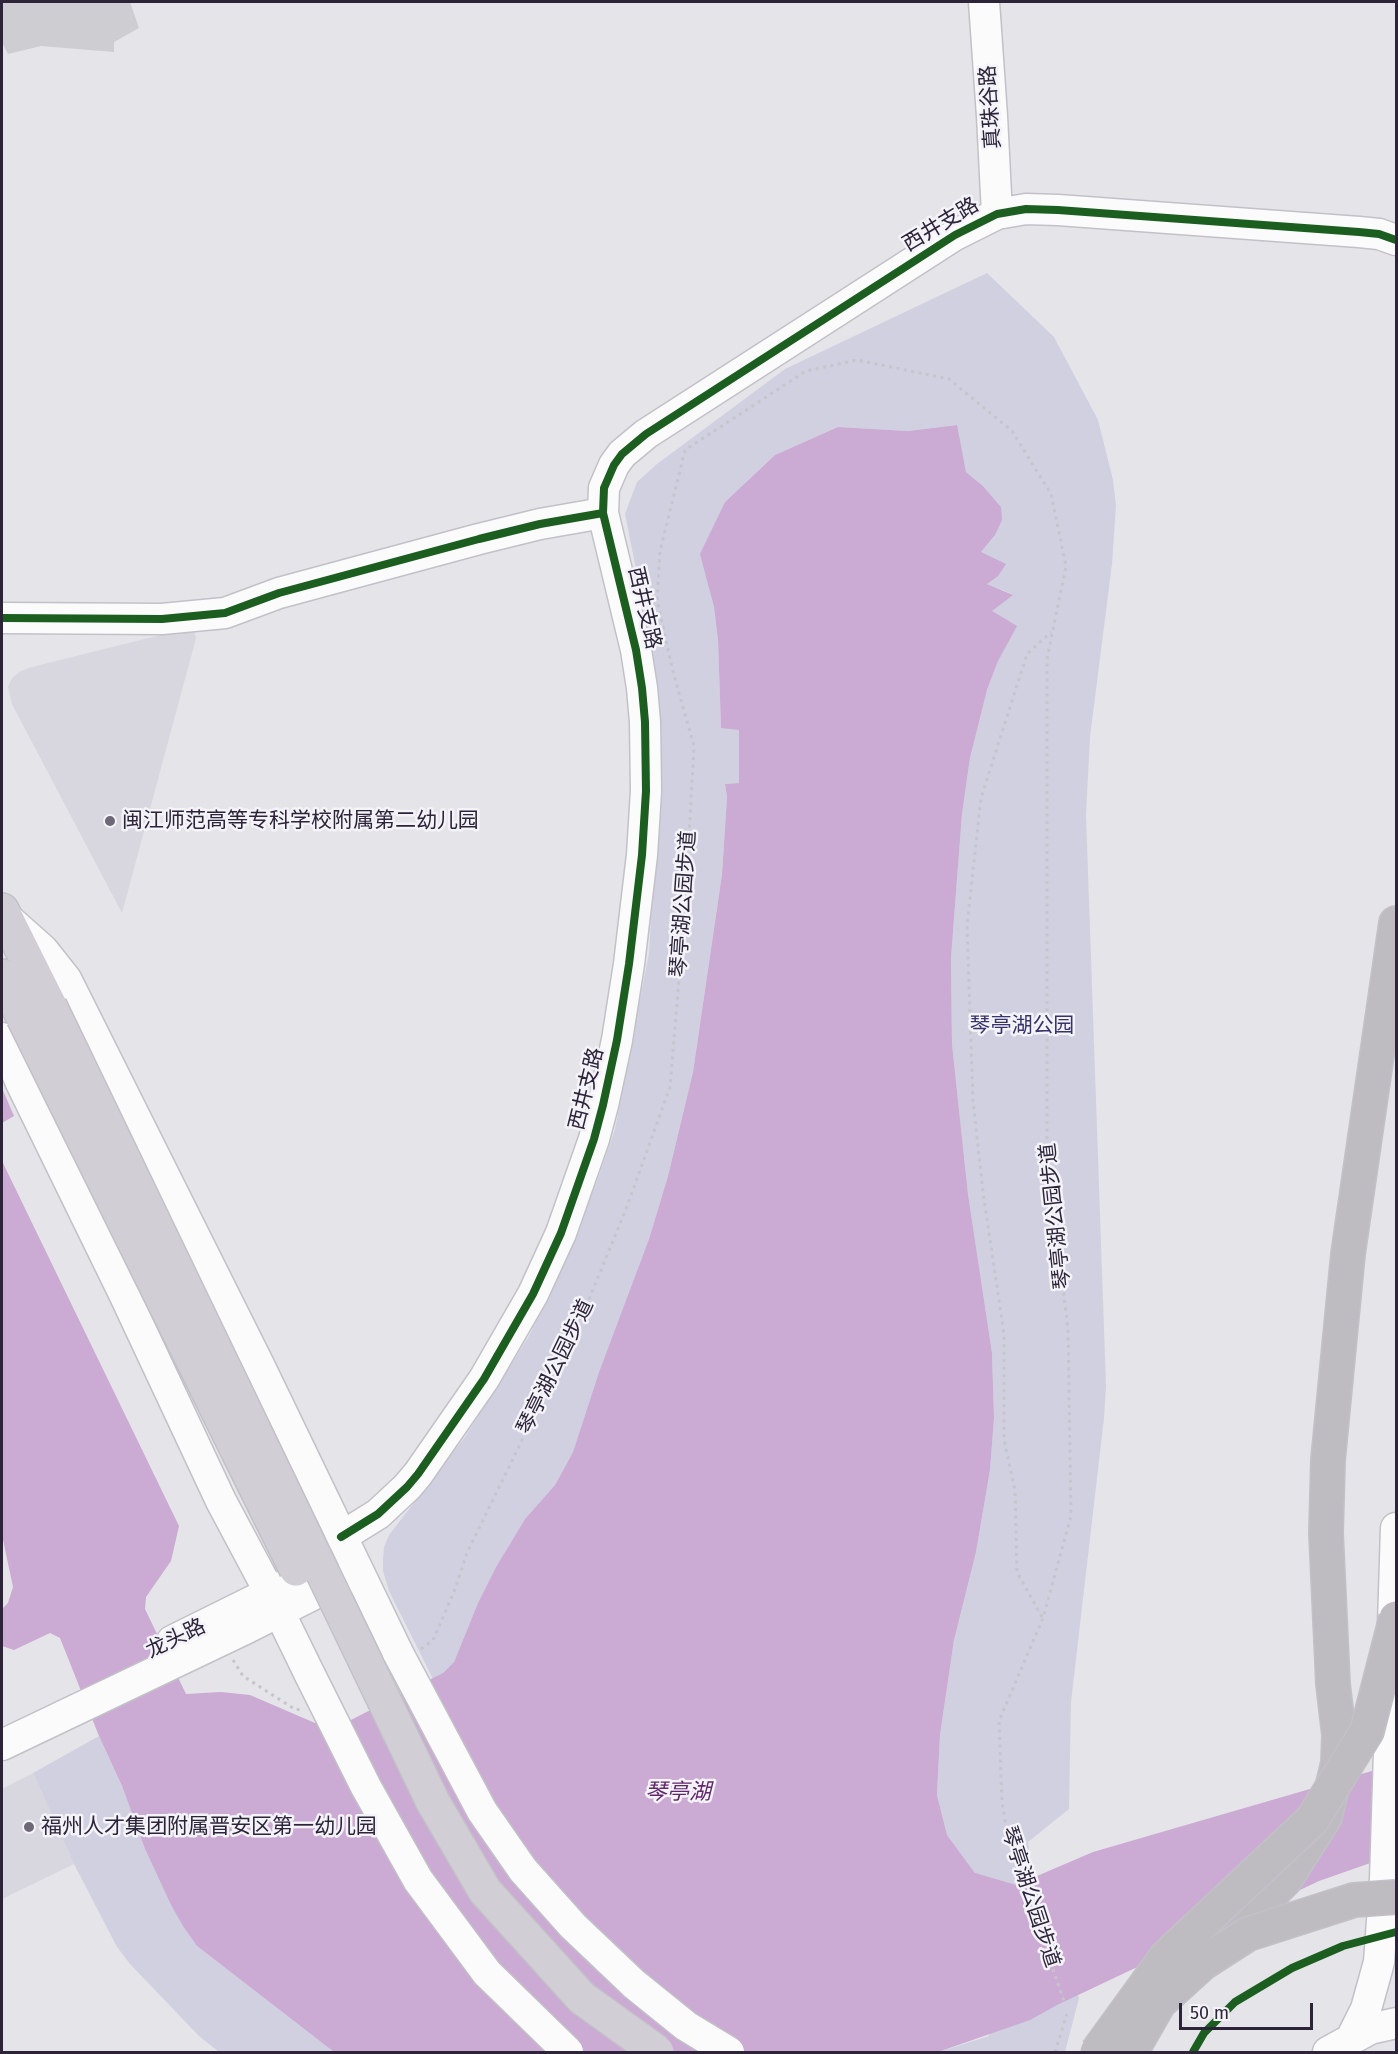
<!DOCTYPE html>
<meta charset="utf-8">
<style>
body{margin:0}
#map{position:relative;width:1398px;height:2054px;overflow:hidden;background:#e5e4e9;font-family:"Fira Sans",sans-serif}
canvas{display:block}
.frame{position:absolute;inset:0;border:3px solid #2d243a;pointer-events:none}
.scale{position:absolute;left:1179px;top:2003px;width:134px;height:27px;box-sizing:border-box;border:3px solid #2d243a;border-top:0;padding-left:8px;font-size:18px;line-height:21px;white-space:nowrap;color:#2d243a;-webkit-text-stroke:4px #f3f3f8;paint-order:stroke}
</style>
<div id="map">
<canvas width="1398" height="2054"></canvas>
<div class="frame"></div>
<div class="scale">50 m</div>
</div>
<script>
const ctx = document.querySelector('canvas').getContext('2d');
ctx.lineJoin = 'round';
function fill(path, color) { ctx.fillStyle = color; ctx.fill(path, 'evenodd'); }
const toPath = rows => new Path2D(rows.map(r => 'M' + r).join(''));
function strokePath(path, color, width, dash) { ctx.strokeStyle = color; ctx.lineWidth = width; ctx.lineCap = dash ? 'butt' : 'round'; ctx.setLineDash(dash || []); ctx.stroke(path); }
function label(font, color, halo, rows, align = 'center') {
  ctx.font = font + ' "Fira Sans","Noto Sans SC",sans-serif'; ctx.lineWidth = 5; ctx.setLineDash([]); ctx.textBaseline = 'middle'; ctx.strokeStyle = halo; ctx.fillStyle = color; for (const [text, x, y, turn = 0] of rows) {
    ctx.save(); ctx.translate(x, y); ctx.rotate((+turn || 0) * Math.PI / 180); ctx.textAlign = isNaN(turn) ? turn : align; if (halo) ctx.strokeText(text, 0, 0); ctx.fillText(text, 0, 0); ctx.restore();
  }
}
fill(toPath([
 [193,627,196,638,122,913,25,729,12,704,8,687,12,678,21,671,32,667],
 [33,1773,74,1864,2,1899,2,1789]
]), '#d8d6de');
fill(toPath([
 [987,273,1054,337,1098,420,1113,480,1116,505,1112,564,1090,737,1086,815,1106,1386,1104,1418,1071,1702,1069,1809,1028,1842,1033,1878,1079,1998,1065,2052,938,2052,989,2036,975,1873,947,1835,937,1795,940,1735,954,1640,976,1552,990,1470,994,1418,992,1353,968,1194,952,1044,951,958,962,814,970,758,987,690,998,661,991,611,1012,594,987,584,981,552,995,535,1001,507,983,486,966,472,956,425,908,431,838,427,775,455,725,502,701,554,714,607,718,640,721,727,739,730,739,783,725,784,727,797,722,873,693,1072,668,1176,649,1239,599,1372,573,1452,555,1485,525,1519,496,1567,478,1603,454,1662,443,1673,433,1679,389,1591,383,1571,383,1559,384,1547,389,1535,465,1437,529,1336,552,1289,597,1181,615,1129,649,953,658,802,658,695,653,654,625,514,637,482,657,464,785,369],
 [99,1736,122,1786,145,1849,171,1905,197,1946,334,2052,219,2052,199,2036,130,1964,117,1947,74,1864,33,1773]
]), '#d0d0e0');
fill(toPath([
 [957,425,966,472,983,486,1001,507,1002,520,995,535,981,552,1006,564,998,576,987,584,1013,595,992,611,1017,626,998,661,987,690,970,758,962,814,951,958,952,1044,968,1194,992,1353,994,1418,990,1470,976,1552,954,1640,940,1735,937,1795,947,1835,975,1873,1016,1885,1093,1852,1396,1764,1396,1854,1319,1881,1057,2005,1030,2020,938,2052,334,2052,197,1946,183,1926,171,1905,145,1849,122,1786,99,1736,60,1638,50,1633,14,1650,2,1646,2,1609,8,1603,13,1587,2,1535,2,1161,179,1526,171,1561,146,1597,145,1609,186,1694,221,1692,250,1695,315,1723,345,1723,443,1673,454,1662,478,1603,496,1567,525,1519,555,1485,573,1452,599,1372,649,1239,668,1176,693,1072,722,874,727,797,725,784,739,783,739,730,721,728,718,640,714,607,700,554,725,502,775,455,838,427,908,431],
 [2,1088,14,1116,2,1123]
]), '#cbaad3');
fill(toPath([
 [2,2,130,2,139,28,114,42,114,52,41,46,8,54,2,42]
]), '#cecdd2');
const secondary = toPath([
 [984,2,992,116,997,214],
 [2,618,162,619,225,613,279,593,479,539,540,524,603,513],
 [7,918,43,950,66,979,260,1367,398,1653],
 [2,1038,21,1083,125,1296,221,1501,270,1593,310,1675],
 [341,1537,378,1514,407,1487,418,1474,484,1379,533,1294,561,1233,594,1139,603,1105,617,1040,629,964,642,855,646,791,645,722,642,688,636,650,603,513,604,488,614,465,622,454,646,434,955,235,997,214,1026,209,1058,210,1359,232,1379,234,1396,240],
 [172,1641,287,1584],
 [2,1745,245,1629,350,1576],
 [1351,2039,1366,2009,1379,1962,1385,1879,1396,1528],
 [1328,2052,1370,2029,1396,2023]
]);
const primary = toPath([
 [2,910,50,1006],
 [2,976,23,1017]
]);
const highway = toPath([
 [1217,1948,1285,1880,1325,1817,1338,1763,1339,1735,1333,1684,1326,1533,1328,1460,1348,1254,1396,923]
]);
strokePath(secondary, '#c3c1c8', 33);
strokePath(primary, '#c3c1c8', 36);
strokePath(highway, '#c3c1c8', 36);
strokePath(toPath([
 [1042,1617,1017,1572,1015,1490,1004,1440,1004,1334,983,1192,973,1101,967,926,981,798,1027,654,1051,632],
 [421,1649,433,1640,454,1592,467,1553,581,1319,626,1209,670,1087,685,908,694,746,673,672,657,600,660,551,685,450,806,371,857,360,949,379,1012,431,1051,494,1066,566,1047,659,1047,1152,1068,1329,1071,1516,1043,1618,999,1721,1002,1803,1007,1830,1011,1848,1065,2004],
 [233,1660,243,1676,296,1710,300,1709],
 [1055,2052,1067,2014]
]), '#c6c5cc', 3, [3, 4.5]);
strokePath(secondary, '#fbfbfc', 30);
strokePath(primary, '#d1ced5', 33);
strokePath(highway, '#bebbc1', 33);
const secondaryBridge = toPath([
 [398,1653,482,1811,523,1870,573,1926,634,1984,686,2026,729,2052],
 [310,1675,366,1787,418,1880,487,1973,568,2052]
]);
const primaryBridge = toPath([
 [50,1006,433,1802,485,1891,582,1998,657,2052],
 [23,1017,296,1569]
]);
const highwayBridge = toPath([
 [1097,2052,1166,1957,1312,1820,1367,1731,1396,1618],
 [1131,2052,1159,2003,1203,1963,1248,1934,1354,1900,1396,1897]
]);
strokePath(secondaryBridge, '#c3c1c8', 33, []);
strokePath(primaryBridge, '#c3c1c8', 36, []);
strokePath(highwayBridge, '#c3c1c8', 36, []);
strokePath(secondaryBridge, '#fbfbfc', 30);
strokePath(primaryBridge, '#d1ced5', 33);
strokePath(highwayBridge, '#bebbc1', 33);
strokePath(toPath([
 [2,618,162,619,225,613,279,593,479,539,540,524,603,513],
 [341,1537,378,1514,407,1487,418,1474,484,1379,533,1294,561,1233,594,1139,603,1105,617,1040,629,964,642,855,646,791,645,722,642,688,636,650,603,513,604,488,614,465,622,454,646,434,955,235,997,214,1026,209,1058,210,1359,232,1379,234,1396,240],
 [1193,2052,1204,2033,1235,2002,1292,1968,1343,1946,1396,1932]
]), '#1b5e20', 8);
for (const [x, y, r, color] of [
 [110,821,6,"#6d6777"],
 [29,1827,6,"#6d6777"]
]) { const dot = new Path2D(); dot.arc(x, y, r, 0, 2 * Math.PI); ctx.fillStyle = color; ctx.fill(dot); strokePath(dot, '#f3f3f8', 2); }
label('21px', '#2d243a', '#f3f3f8', [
 ["真珠谷路",991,107,-94],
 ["西井支路",941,225,-31],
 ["西井支路",644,608,77],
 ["琴亭湖公园步道",684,904,-86],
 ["西井支路",587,1089,-76],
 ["琴亭湖公园步道",1056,1216,-96],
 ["琴亭湖公园步道",556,1367,-64],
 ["龙头路",176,1639,-26],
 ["琴亭湖公园步道",1030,1897,72]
]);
label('21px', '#2d243a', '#f3f3f8', [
 ["闽江师范高等专科学校附属第二幼儿园",122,821],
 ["福州人才集团附属晋安区第一幼儿园",41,1827]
], 'left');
label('21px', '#37336c', '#f3f3f8', [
 ["琴亭湖公园",1022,1026]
]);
label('italic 22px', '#63266e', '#f3f3f8', [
 ["琴亭湖",678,1793]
]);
</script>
